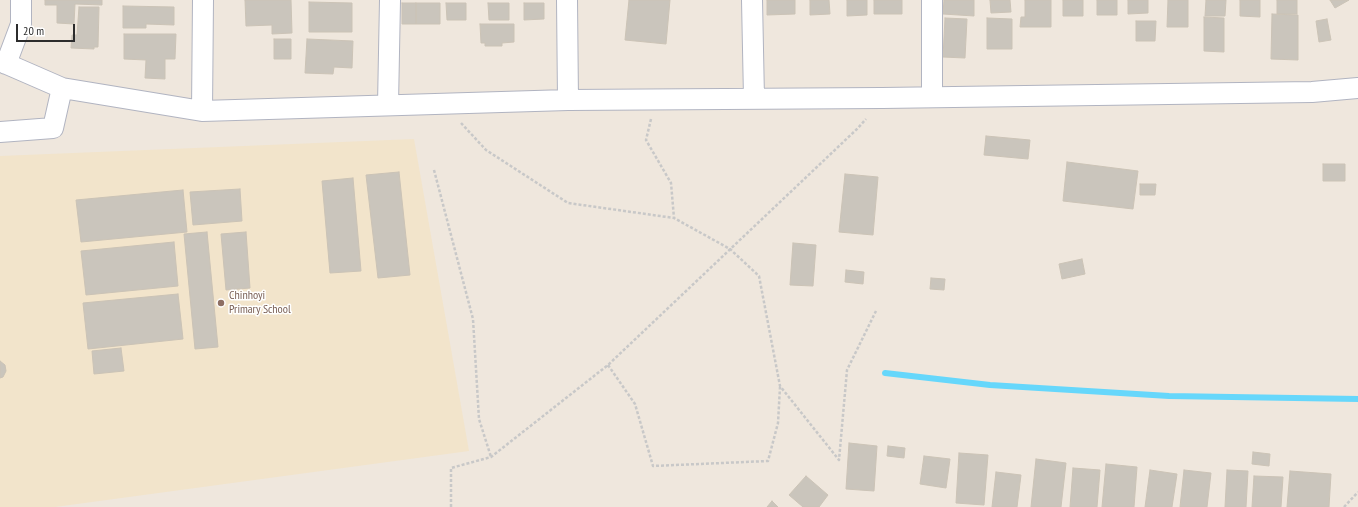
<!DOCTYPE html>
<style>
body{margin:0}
#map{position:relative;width:1358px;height:507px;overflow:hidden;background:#efe7dd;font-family:"PT Sans Narrow",sans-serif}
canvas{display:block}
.scale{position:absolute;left:16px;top:24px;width:59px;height:18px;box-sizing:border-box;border:2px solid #2c2c2c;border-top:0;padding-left:5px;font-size:12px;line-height:14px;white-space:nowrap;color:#2c2c2c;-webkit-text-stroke:3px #fff;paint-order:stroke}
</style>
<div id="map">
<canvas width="1358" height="507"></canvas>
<div class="scale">20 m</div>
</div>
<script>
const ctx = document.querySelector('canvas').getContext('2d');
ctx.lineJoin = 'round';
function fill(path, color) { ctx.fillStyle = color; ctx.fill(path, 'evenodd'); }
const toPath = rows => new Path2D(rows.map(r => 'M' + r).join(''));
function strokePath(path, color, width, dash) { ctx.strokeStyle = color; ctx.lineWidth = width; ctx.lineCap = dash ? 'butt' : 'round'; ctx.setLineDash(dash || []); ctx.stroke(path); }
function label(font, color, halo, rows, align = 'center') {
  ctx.font = font + ' "PT Sans Narrow",sans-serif'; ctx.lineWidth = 3; ctx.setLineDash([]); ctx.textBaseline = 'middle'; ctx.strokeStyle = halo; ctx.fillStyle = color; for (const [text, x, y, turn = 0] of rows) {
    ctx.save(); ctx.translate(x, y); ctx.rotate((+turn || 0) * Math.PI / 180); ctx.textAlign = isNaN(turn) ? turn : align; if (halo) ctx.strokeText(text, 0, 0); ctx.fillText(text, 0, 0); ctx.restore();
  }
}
fill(toPath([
 [414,139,469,451,55,507,0,507,0,156]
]), '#f2e4cb');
strokePath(toPath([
 [885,373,990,385,1169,396,1358,399]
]), '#66d7fb', 6);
const building = toPath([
 [45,0,102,0,102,5,75,4,74,24,57,23,57,5,45,5,45,0],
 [245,0,291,0,292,33,272,34,272,25,246,26,245,0],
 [629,0,670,0,666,44,625,40,629,0],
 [767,0,795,0,795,14,767,15,767,0],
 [810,0,829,0,830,14,810,15,810,0],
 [847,0,867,0,867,15,847,16,847,0],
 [874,0,902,0,902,14,874,14,874,0],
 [944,0,974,0,974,16,943,14,944,0],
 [990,0,1010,0,1011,12,991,13,990,0],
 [1025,0,1051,0,1051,27,1020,27,1021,17,1025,17,1025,0],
 [1063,0,1083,0,1083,16,1063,16,1063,0],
 [1097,0,1117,0,1117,15,1097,15,1097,0],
 [1128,0,1148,0,1148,13,1128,14,1128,0],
 [1168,0,1188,0,1188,27,1167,27,1168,0],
 [1206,0,1226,0,1225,16,1205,16,1206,0],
 [1240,0,1260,0,1260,17,1240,16,1240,0],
 [1277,0,1297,0,1297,14,1277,14,1277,0],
 [1330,0,1349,0,1335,8,1330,0],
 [309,2,352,3,352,32,309,32,309,2],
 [402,3,416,3,416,24,402,24,402,3],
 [416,3,440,3,440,24,416,24,416,3],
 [446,3,466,3,466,20,447,20,446,3],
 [488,3,509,3,509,20,489,20,488,3],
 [524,3,544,3,544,19,524,20,524,3],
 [123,6,174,7,174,25,146,24,146,28,123,28,123,6],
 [79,7,99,7,98,47,94,47,94,49,71,48,72,35,77,35,79,7],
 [1272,14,1298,15,1298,60,1271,59,1272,14],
 [1204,17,1224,18,1224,52,1204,51,1204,17],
 [945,18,967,19,965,58,943,57,945,18],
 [987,18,1012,19,1012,49,987,49,987,18],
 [1327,19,1331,40,1319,42,1316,21,1327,19],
 [1136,21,1156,21,1155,41,1136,41,1136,21],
 [480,24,514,24,514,42,502,43,502,46,485,46,485,43,481,43,480,24],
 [124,34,176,34,175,59,165,59,165,79,145,78,146,60,124,59,124,34],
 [274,39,291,39,291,59,274,59,274,39],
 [307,39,353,41,352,68,334,67,333,74,305,73,307,39],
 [986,136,1030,140,1028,159,984,155,986,136],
 [1067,162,1138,171,1133,209,1063,201,1067,162],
 [1323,164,1345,164,1345,181,1323,181,1323,164],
 [399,172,410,275,378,278,366,175,399,172],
 [845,174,878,177,873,235,839,232,845,174],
 [353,178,361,271,330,273,322,181,353,178],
 [1140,184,1156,184,1155,195,1140,195,1140,184],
 [240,189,242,221,193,225,190,192,240,189],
 [183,190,187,232,81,242,76,200,183,190],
 [207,232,218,347,195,349,184,234,207,232],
 [246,232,250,288,226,290,221,234,246,232],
 [174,242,178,286,86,295,81,251,174,242],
 [793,243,816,245,813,286,790,285,793,243],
 [1082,259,1085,274,1062,279,1059,264,1082,259],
 [846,270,864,272,863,284,845,282,846,270],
 [931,278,945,279,944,290,930,289,931,278],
 [178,294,183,339,88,349,83,303,178,294],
 [121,348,124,371,94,374,92,351,121,348],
 [0,361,5,365,6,371,3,377,0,378,0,361],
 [849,443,877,446,874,491,846,489,849,443],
 [888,446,905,448,904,458,887,456,888,446],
 [1253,452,1270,454,1269,466,1252,464,1253,452],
 [959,453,988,455,984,505,956,503,959,453],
 [924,456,950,459,946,488,920,484,924,456],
 [1036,459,1066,463,1061,507,1031,507,1036,459],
 [1106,464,1137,467,1134,507,1102,507,1106,464],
 [1073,468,1100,470,1097,507,1070,507,1073,468],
 [1150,470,1177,474,1172,507,1145,507,1150,470],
 [1184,470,1211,473,1207,507,1180,507,1184,470],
 [1227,470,1248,471,1246,507,1225,507,1227,470],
 [1290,471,1331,474,1329,507,1287,507,1290,471],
 [996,472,1021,475,1017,507,992,507,996,472],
 [806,476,828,495,819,507,803,507,789,495,806,476],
 [1254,476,1283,477,1281,507,1252,507,1254,476],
 [772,501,778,507,767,507,772,501]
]);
fill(building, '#cac5bc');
strokePath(building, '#cbc3b6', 1);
const minor = toPath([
 [567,0,568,100],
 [752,0,754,98],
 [0,61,62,88,202,111,568,100,882,98,1312,92,1358,88],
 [6,64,21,24,21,0],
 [932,97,932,0],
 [388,105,390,0],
 [202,111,203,0],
 [0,132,53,128,62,88]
]);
strokePath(minor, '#b1b4c1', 22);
strokePath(toPath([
 [651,119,646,140,671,183,674,218],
 [461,123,486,150,568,203,674,218,730,249,759,276,780,386,839,460,847,370,876,311],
 [434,170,473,319,479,419,491,457],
 [608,365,635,404,653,466,768,461,778,423,780,387],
 [451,507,451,468,491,457,608,365,857,129,866,119],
 [1344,507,1358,492]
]), '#c8c8c8', 2.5, [3, 2]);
strokePath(minor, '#fff', 20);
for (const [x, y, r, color] of [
 [221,303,4,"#8d6e63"]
]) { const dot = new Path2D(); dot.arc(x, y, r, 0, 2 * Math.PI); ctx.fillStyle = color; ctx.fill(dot); strokePath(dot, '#fff', 1.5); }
label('12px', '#785e54', '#fff', [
 ["Chinhoyi",229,296],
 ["Primary School",229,310]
], 'left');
</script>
